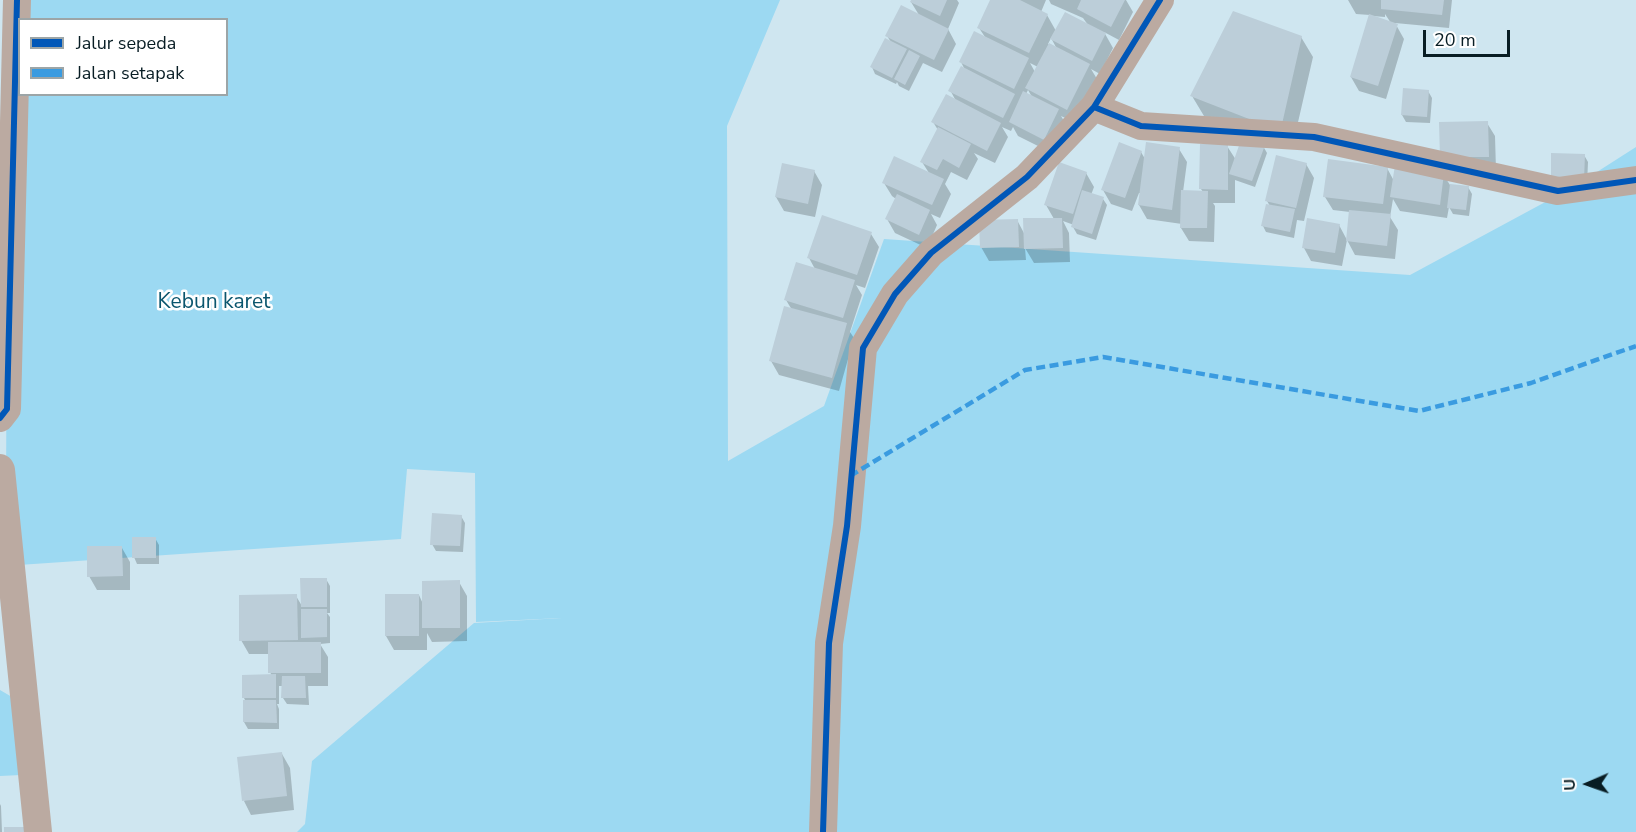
<!DOCTYPE html>
<style>
body{margin:0}
#map{position:relative;width:1636px;height:832px;overflow:hidden;background:#cfe6f0;font-family:"Nunito Sans",sans-serif}
canvas{display:block}
.legend{position:absolute;left:18px;top:18px;width:210px;height:78px;box-sizing:border-box;background:#fff;border:2px solid #9ca5a7;margin:0;padding:8px 10px;list-style:none;font-size:18px;color:#081d24}
.legend li{display:flex;align-items:center;gap:12px;height:30px}
.legend b{width:30px;border:2px solid #9ca5a7}
.north{position:absolute;left:1558px;top:754px;width:60px;height:60px;-webkit-text-stroke:4px #fff;paint-order:stroke;rotate:268deg;font-size:16px;font-weight:700;line-height:24px;text-align:center;color:#081d24}
.north::after{content:'';display:block;margin:auto;width:21px;height:27px;background:#081d24;clip-path:polygon(50% 0,100% 100%,50% 72%,0 100%)}
.scale{position:absolute;left:1423px;top:30px;width:87px;height:27px;box-sizing:border-box;border:3px solid #081d24;border-top:0;padding-left:8px;font-size:18px;line-height:21px;white-space:nowrap;color:#081d24;-webkit-text-stroke:4px #fff;paint-order:stroke}
</style>
<div id="map">
<canvas width="1636" height="832"></canvas>
<ul class="legend">
<li><b style="height:8px;background:#0057b8"></b>Jalur sepeda</li>
<li><b style="height:8px;background:#3a9be0"></b>Jalan setapak</li>
</ul>
<div class="north">U</div>
<div class="scale">20 m</div>
</div>
<script>
const ctx = document.querySelector('canvas').getContext('2d');
ctx.lineJoin = 'round';
function fill(path, color) { ctx.fillStyle = color; ctx.fill(path, 'evenodd'); }
const toPath = rows => new Path2D(rows.map(r => 'M' + r).join(''));
function strokePath(path, color, width, dash) { ctx.strokeStyle = color; ctx.lineWidth = width; ctx.lineCap = dash ? 'butt' : 'round'; ctx.setLineDash(dash || []); ctx.stroke(path); }
function label(font, color, halo, rows, align = 'center') {
  ctx.font = font + ' "Nunito Sans",sans-serif'; ctx.lineWidth = 5; ctx.setLineDash([]); ctx.textBaseline = 'middle'; ctx.strokeStyle = halo; ctx.fillStyle = color; for (const [text, x, y, turn = 0] of rows) {
    ctx.save(); ctx.translate(x, y); ctx.rotate((+turn || 0) * Math.PI / 180); ctx.textAlign = isNaN(turn) ? turn : align; if (halo) ctx.strokeText(text, 0, 0); ctx.fillText(text, 0, 0); ctx.restore();
  }
}
fill(toPath([
 [8,0,780,0,727,126,728,461,824,406,884,239,1410,275,1575,186,1636,147,1636,832,297,832,305,824,312,761,474,623,562,618,476,622,475,473,407,469,401,539,4,566,6,500],
 [20,20,226,20,226,94,20,94],
 [0,690,24,704,21,775,0,776]
]), '#9cd9f2');
fill(toPath([
 [912,0,957,0,959,3,948,29,956,44,942,72,923,63,909,91,899,86,897,82,896,84,875,74,872,67,891,42,887,36,919,15,911,2],
 [992,0,1046,0,1041,12,1047,15,1056,31,1088,25,1083,18,1051,4,1049,0,1126,0,1133,12,1119,40,1104,32,1113,48,1100,74,1091,69,1097,79,1074,122,1061,116,1066,124,1052,153,1018,136,1013,127,1011,131,1002,127,1008,137,995,163,974,153,978,159,967,180,951,172,945,184,951,194,940,218,931,214,937,225,927,248,895,233,887,219,896,199,892,196,884,183,929,173,922,162,938,130,933,122,956,101,950,90,965,70,961,62,985,37,979,28],
 [1051,38,1057,49,1048,44],
 [1030,63,1038,67,1035,72],
 [1028,90,1032,97,1026,94],
 [1348,0,1452,0,1449,28,1395,23,1404,39,1386,99,1359,91,1351,77,1370,15,1356,14],
 [1385,14,1391,23,1372,16,1385,17],
 [1301,37,1313,57,1293,144,1204,116,1192,96],
 [1428,91,1432,98,1430,123,1406,122,1402,115],
 [1487,123,1495,136,1496,170,1449,171],
 [1227,146,1236,160,1263,146,1267,153,1255,187,1235,180,1235,203,1213,203,1215,206,1214,242,1189,241,1181,228,1182,224,1147,219,1139,205,1141,193,1139,193,1132,211,1111,204,1103,190,1141,152,1145,159,1179,149,1187,162,1183,192,1203,192,1201,189],
 [1553,155,1584,155,1588,162,1587,185],
 [1306,164,1314,178,1304,221,1297,220,1294,238,1266,232,1263,226,1270,206,1267,201],
 [1387,168,1394,181,1443,174,1450,185,1468,187,1472,194,1469,216,1453,214,1449,207,1447,218,1400,211,1393,199,1390,217,1398,230,1395,259,1355,255,1347,240,1342,266,1311,261,1304,248,1339,225,1347,240,1350,212,1333,210,1325,197],
 [814,171,822,185,815,217,784,211,776,197],
 [1086,173,1094,187,1091,195,1103,199,1107,205,1096,240,1077,234,1073,227,1074,225,1063,221,1069,233,1070,262,1034,263,1025,248,1026,260,989,261,981,247,1017,220,1025,235,1054,219,1046,205],
 [871,234,879,247,865,288,856,285,862,295,850,332,854,338,839,391,779,375,771,361,792,310,786,300,815,269,809,258],
 [461,516,465,523,463,552,436,551,432,544],
 [155,538,159,545,159,564,137,564,134,557],
 [122,548,130,562,130,590,97,590,89,576],
 [326,579,330,586,330,613,327,613,330,617,330,643,320,644,328,657,328,686,308,686,309,705,287,704,283,698,283,686,279,686,279,704,277,704,279,709,279,729,248,729,244,722,246,702,244,698,272,676,270,672,270,654,249,654,241,640,296,596,302,606],
 [459,582,467,596,467,641,432,642,427,633,427,650,394,650,386,636,419,595,423,604],
 [282,754,290,768,294,810,251,815,244,801],
 [0,804,1,806,2,832,0,832]
]), '#0003');
fill(toPath([
 [911,0,947,0,940,16,910,2],
 [990,0,1020,0,1048,14,1029,53,977,28],
 [1081,0,1125,0,1111,27,1077,9],
 [1381,0,1444,0,1442,15,1381,9],
 [901,5,949,29,934,60,885,36],
 [1233,11,1302,36,1282,124,1262,124,1190,96],
 [1065,12,1106,33,1092,61,1050,39],
 [1369,14,1398,24,1378,86,1350,77],
 [974,31,1029,58,1014,89,959,62],
 [885,38,907,49,892,78,870,67],
 [1049,43,1090,64,1067,110,1025,88],
 [909,50,920,56,905,85,894,79],
 [961,66,1015,94,1003,118,948,91],
 [1403,88,1429,90,1427,117,1401,115],
 [1023,91,1059,109,1044,140,1009,122],
 [946,94,1001,123,987,151,931,122],
 [1488,121,1489,157,1440,157,1439,122],
 [938,127,971,144,959,168,943,159,937,170,920,162],
 [1242,137,1265,145,1252,181,1229,174],
 [1119,142,1142,151,1125,198,1101,190],
 [1146,142,1180,147,1172,210,1138,205],
 [1200,144,1228,144,1228,190,1199,189],
 [1551,153,1585,154,1584,179,1551,178],
 [1276,155,1307,163,1296,208,1265,201],
 [894,156,944,179,932,205,882,183],
 [1328,159,1388,167,1383,204,1323,197],
 [1059,162,1087,172,1073,214,1044,205],
 [782,163,815,170,808,204,775,197],
 [1395,165,1444,173,1440,205,1390,197],
 [1450,184,1469,186,1466,210,1447,208],
 [1082,190,1104,197,1092,234,1071,227],
 [1181,190,1208,191,1207,228,1180,228],
 [897,194,930,210,919,235,885,219],
 [1266,204,1295,209,1290,232,1261,226],
 [1349,210,1391,214,1387,246,1346,241],
 [822,215,872,232,857,275,807,258],
 [1023,218,1062,218,1063,248,1024,249],
 [1307,218,1340,224,1335,253,1302,248],
 [1018,219,1019,247,980,248,979,220],
 [796,262,855,280,843,318,784,300],
 [784,306,847,323,832,378,769,361],
 [432,513,462,515,460,546,430,545],
 [132,537,156,537,156,558,132,558],
 [87,546,122,546,123,576,87,577],
 [300,578,327,578,327,607,301,607],
 [460,580,460,628,422,628,422,581],
 [297,594,298,640,239,641,239,595],
 [385,594,419,594,419,636,385,636],
 [301,609,327,609,327,637,301,638],
 [268,642,321,642,321,673,268,673],
 [276,674,276,698,242,698,242,675],
 [282,676,305,676,306,698,281,698],
 [243,700,276,700,277,723,243,722],
 [282,752,287,796,242,801,237,757],
 [4,827,24,827,24,832,4,832]
]), '#bcced9');
strokePath(toPath([
 [1094,107,1141,126,1314,137,1558,191,1636,180],
 [0,418,7,409,17,0],
 [0,468,1,470,38,832],
 [823,832,829,643,847,526,863,348,895,294,931,253,1027,177,1094,107,1160,0]
]), '#bbaaa1', 28);
strokePath(toPath([
 [850,476,1025,370,1103,357,1419,411,1531,383,1636,346]
]), '#3a9be0', 4.5, [9, 4.5]);
strokePath(toPath([
 [1094,107,1141,126,1314,137,1558,191,1636,180],
 [0,418,7,409,17,0],
 [823,832,829,643,847,526,863,348,895,294,931,253,1027,177,1094,107,1160,0]
]), '#0057b8', 6);
label('21px', '#0b566e', '#fff', [
 ["Kebun karet",214,303]
]);
</script>
